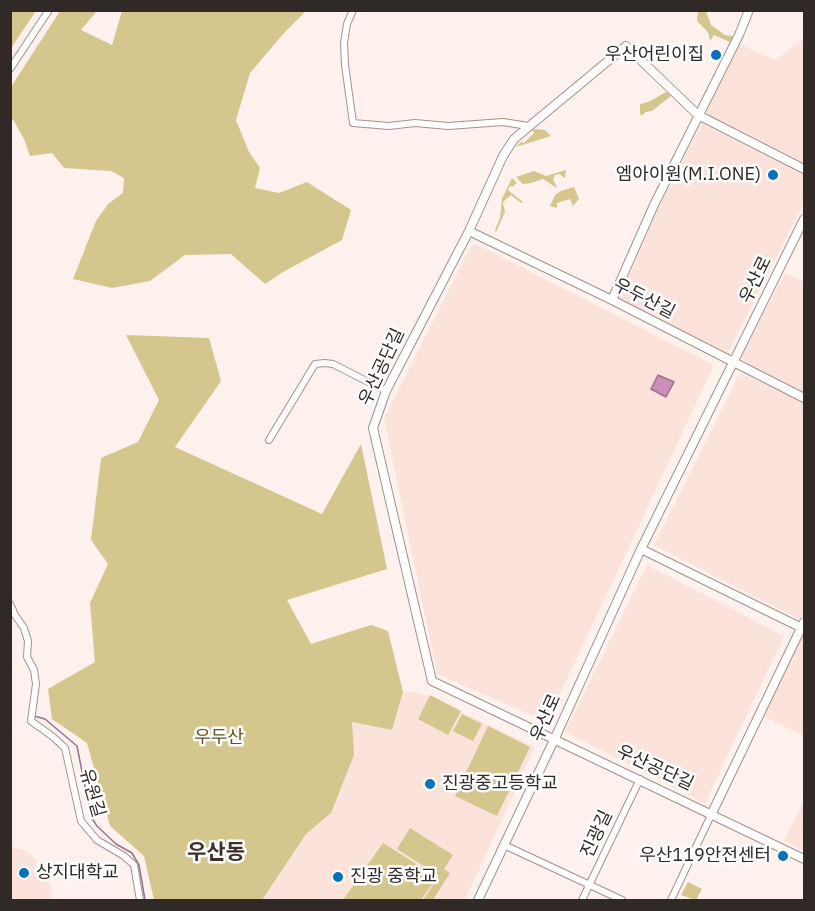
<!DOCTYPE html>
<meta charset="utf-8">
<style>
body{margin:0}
#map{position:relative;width:815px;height:911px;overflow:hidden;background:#fff1ed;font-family:"IBM Plex Sans",sans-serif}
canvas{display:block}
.frame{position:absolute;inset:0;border:12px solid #312926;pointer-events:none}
</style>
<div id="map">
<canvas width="815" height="911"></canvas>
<div class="frame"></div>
</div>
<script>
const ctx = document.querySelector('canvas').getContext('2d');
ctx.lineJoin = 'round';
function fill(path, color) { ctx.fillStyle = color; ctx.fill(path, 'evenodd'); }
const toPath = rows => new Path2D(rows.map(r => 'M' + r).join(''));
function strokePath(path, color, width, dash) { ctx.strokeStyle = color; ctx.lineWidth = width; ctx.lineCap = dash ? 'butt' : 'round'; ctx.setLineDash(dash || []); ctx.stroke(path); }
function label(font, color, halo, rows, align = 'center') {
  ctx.font = font + ' "IBM Plex Sans","Noto Sans KR",sans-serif'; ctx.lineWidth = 5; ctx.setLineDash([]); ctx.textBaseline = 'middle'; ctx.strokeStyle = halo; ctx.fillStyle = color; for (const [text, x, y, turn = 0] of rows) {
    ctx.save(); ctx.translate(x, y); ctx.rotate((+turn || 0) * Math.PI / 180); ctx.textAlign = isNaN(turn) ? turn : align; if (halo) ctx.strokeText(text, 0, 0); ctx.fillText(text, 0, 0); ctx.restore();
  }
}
fill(toPath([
 [804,39,804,162,707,114,707,110,739,44,775,60],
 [702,124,804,175,804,203,727,354,619,300,658,210],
 [476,244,712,364,712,369,547,722,437,674,384,418,471,246],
 [785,273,804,282,804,393,748,365,741,356],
 [740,373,804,402,804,614,799,619,654,545],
 [647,565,784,636,705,803,565,732],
 [804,635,804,736,763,716,801,636],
 [403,692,418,692,535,747,465,900,262,900,306,834,331,813,354,755,352,722,392,730],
 [804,800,804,851,784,841],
 [11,847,26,851,38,861,32,870,48,881,51,886,52,900,11,900]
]), '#fbe2db');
fill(toPath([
 [11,10,36,11,11,48,10,11],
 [60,11,97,11,81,30,112,45,122,11,306,11,284,33,250,73,236,120,249,152,260,168,255,188,279,193,307,182,351,210,342,240,283,272,265,284,231,254,185,255,150,281,112,288,73,279,96,221,108,204,123,193,124,178,111,171,64,168,52,153,30,156,24,139,14,121,11,119,11,87],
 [698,11,706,11,711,25,725,35,733,36,730,42,714,35,710,41,708,32,697,21],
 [666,92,671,96,652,111,646,112,641,116,640,112,640,104,648,102],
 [536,129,545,130,551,136,516,147,521,142,524,143,534,133,532,130],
 [566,170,565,178,559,174,555,175,553,179,557,188,543,179,531,183,523,184,516,177,534,171,546,176],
 [512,178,517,183,512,187,510,186,508,190,523,202,521,203,511,195,505,200,503,203,505,212,496,232,495,230,500,218,502,199],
 [574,187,579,199,573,206,570,199,557,203,557,208,550,206,555,195,561,191],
 [126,335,209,338,221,381,175,447,322,514,361,444,387,569,287,600,311,644,371,625,388,631,403,692,392,730,352,722,354,755,331,813,306,834,262,900,154,900,144,856,110,826,87,743,52,719,48,689,95,662,90,603,108,564,91,540,101,458,138,442,159,400],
 [430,695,461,711,448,735,418,719],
 [462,714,482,724,473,741,453,731],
 [488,726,530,747,497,816,455,796],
 [410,828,453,855,444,869,450,873,433,900,423,900,439,876,397,849],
 [383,843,437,877,421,900,343,900],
 [688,882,702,889,696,900,681,895]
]), '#d5c68d');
const water = toPath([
 [658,375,674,382,666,397,651,389,658,375]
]);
fill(water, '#cb8fba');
strokePath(water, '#9d708e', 1.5);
strokePath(toPath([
 [34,716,45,719,77,746,91,817,97,826,116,844,132,853,139,865,145,900]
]), '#9d708e', 1.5);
const street = toPath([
 [353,10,347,24,344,43,345,65,353,123,389,126,415,123,448,126,503,122,528,126],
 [10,69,49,10],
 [269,440,315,364,325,363,333,364,386,391],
 [10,604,15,615,24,628,28,641,27,657,34,670,36,684,31,721,52,736,65,748,81,821,97,840,124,856,134,865,140,900],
 [504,845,622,900],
 [582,900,640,779],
 [671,900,712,813]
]);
const secondary = toPath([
 [804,169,698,115,626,46,514,139,503,156,469,231,386,391,373,428,432,681,804,859],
 [469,231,612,300,804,398],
 [612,300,654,205,739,35,749,10],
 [641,549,804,629],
 [712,813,804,622],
 [478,900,555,738,641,549,804,219]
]);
strokePath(street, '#a5908a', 8);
strokePath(secondary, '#a5908a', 10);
strokePath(street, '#fff', 6);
strokePath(secondary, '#fff', 8);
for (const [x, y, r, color] of [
 [716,55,6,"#0371bc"],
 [773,175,6,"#0371bc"],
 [430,784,6,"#0371bc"],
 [783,856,6,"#0371bc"],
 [24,873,6,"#0371bc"],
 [338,877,6,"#0371bc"]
]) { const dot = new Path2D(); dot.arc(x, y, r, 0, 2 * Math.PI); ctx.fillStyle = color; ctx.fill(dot); strokePath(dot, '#fff', 2); }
label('18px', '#312926', '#fff', [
 ["우산어린이집",704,55],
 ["엠아이원(M.I.ONE)",761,175],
 ["진광중고등학교",442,784,"left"],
 ["우산119안전센터",771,856],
 ["상지대학교",36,873,"left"],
 ["진광 중학교",350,877,"left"]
], 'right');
label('18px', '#312926', '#fff', [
 ["우산로",756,280,-64],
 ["우두산길",644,299,27],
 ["우산공단길",382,367,-65],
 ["우산로",546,718,-66],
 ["우산공단길",655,768,25],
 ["유원길",92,793,74],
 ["진광길",597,834,-65]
]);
label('18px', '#615420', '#fff', [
 ["우두산",219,738]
]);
label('bold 21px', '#3f2e29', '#fff', [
 ["우산동",216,853]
]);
</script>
